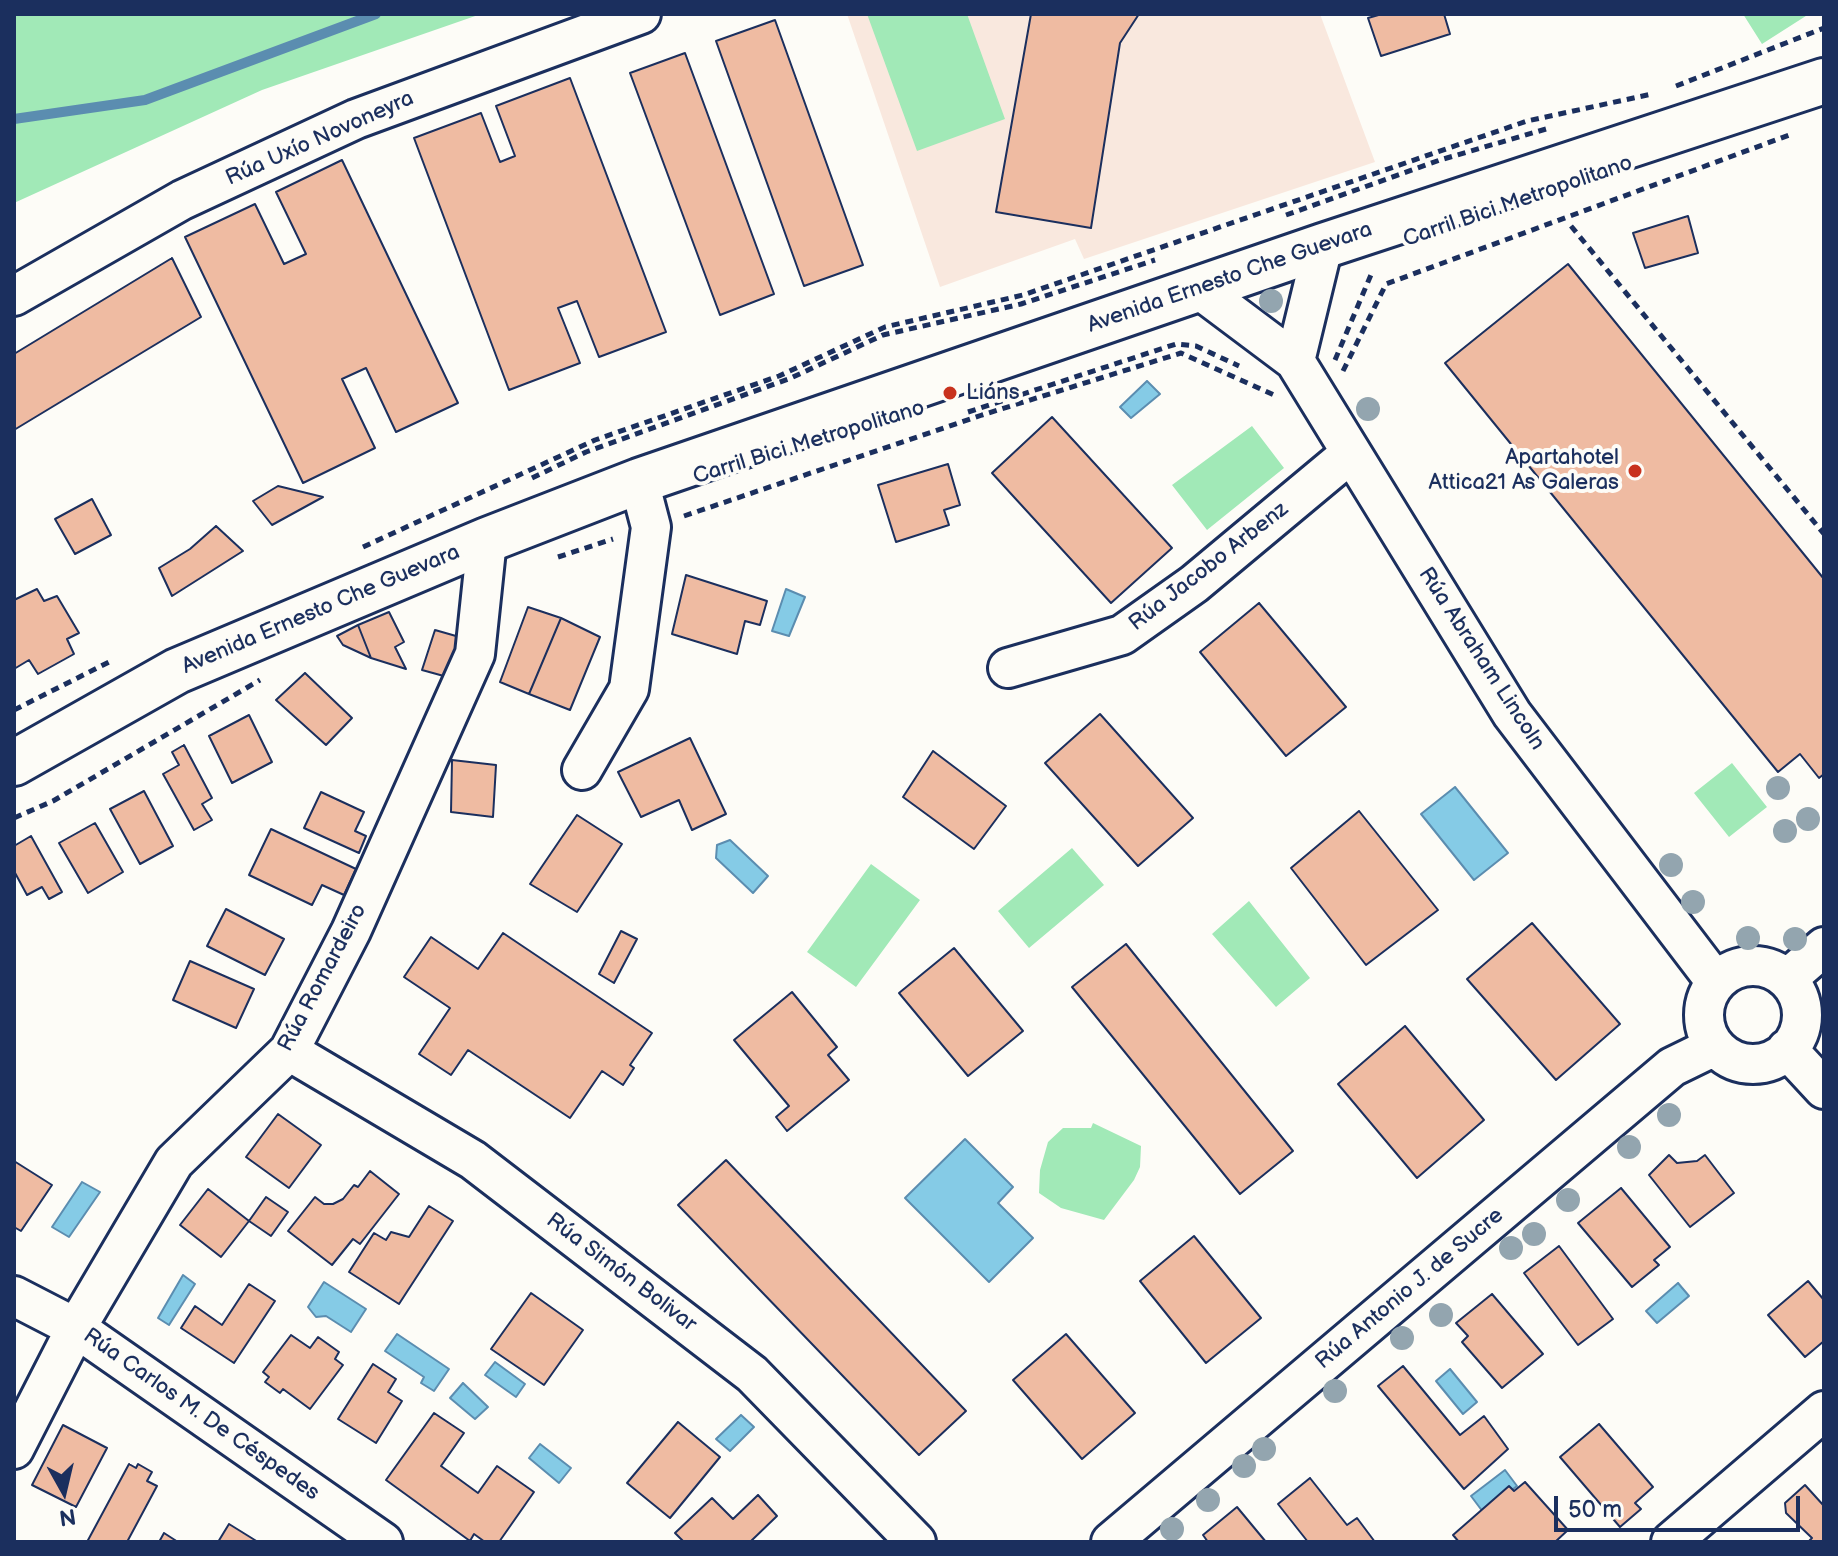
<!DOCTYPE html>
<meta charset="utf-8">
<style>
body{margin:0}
#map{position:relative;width:1838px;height:1556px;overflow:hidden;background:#fdfcf7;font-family:"Balsamiq Sans",sans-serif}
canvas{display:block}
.frame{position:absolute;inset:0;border:16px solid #1b2f5e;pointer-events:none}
.north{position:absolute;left:24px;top:1452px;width:80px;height:80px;-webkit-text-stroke:6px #fdfcf7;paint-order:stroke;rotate:172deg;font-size:22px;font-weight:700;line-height:32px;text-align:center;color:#1b2f5e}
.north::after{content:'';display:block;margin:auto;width:28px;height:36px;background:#1b2f5e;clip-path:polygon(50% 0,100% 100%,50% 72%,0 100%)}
.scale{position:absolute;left:1554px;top:1496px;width:246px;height:36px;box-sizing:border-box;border:4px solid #1b2f5e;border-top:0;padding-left:10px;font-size:24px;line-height:28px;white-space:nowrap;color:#1b2f5e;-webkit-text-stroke:6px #fdfcf7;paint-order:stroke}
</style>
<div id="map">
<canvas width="1838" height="1556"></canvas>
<div class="frame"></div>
<div class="north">N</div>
<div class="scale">50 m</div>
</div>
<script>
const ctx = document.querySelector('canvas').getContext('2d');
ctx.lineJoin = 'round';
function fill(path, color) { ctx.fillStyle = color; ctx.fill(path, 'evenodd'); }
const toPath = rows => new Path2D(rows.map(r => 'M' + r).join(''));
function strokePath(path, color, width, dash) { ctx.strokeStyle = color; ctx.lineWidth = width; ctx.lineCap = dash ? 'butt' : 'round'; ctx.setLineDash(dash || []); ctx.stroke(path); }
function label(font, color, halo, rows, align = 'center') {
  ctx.font = font + ' "Balsamiq Sans",sans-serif'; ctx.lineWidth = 8; ctx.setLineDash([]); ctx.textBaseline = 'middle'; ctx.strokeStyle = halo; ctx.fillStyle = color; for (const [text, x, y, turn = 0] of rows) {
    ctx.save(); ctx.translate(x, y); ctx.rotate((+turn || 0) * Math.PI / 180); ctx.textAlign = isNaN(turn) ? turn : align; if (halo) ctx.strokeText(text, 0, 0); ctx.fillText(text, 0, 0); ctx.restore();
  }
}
fill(toPath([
 [847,14,1320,14,1375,162,1084,259,1075,239,940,287]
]), '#f9e8de');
fill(toPath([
 [14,14,481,14,262,90,14,203],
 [867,14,967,14,1005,119,917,151],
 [1743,14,1809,14,1762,44],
 [1252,426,1284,468,1207,530,1172,485],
 [1732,763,1767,807,1729,837,1694,793],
 [1072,848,1104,885,1029,948,998,911],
 [871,864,920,900,856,987,807,952],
 [1249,901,1310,978,1276,1007,1212,934],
 [1093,1123,1141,1146,1140,1167,1134,1180,1104,1220,1061,1208,1039,1193,1040,1170,1048,1142,1063,1128,1091,1128]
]), '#a1e9b7');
const water = toPath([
 [1147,381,1160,394,1131,418,1120,407,1147,381],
 [786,589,805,597,789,636,772,631,786,589],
 [1455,787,1508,853,1474,880,1421,814,1455,787],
 [730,840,768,876,753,893,716,858,717,845,730,840],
 [965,1139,1013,1187,998,1203,1033,1238,989,1282,905,1198,965,1139],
 [82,1182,100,1192,69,1237,52,1227,82,1182],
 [183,1275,195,1284,169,1325,158,1318,183,1275],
 [324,1282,366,1309,351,1332,326,1316,316,1317,308,1307,324,1282],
 [1678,1283,1689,1296,1657,1323,1646,1311,1678,1283],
 [397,1334,449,1369,434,1391,421,1383,424,1377,385,1351,397,1334],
 [495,1362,525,1384,516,1397,485,1375,495,1362],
 [1450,1369,1477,1402,1463,1414,1436,1381,1450,1369],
 [463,1383,488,1407,475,1419,450,1398,463,1383],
 [741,1415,754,1427,730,1451,716,1439,741,1415],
 [540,1444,571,1468,559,1483,529,1458,540,1444],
 [1505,1470,1517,1486,1483,1512,1471,1496,1505,1470]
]);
fill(water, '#85cbe6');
strokePath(water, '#5b8db0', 2);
strokePath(toPath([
 [14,119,145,100,376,14]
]), '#5b8db0', 10);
const building = toPath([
 [1031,14,1139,14,1120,43,1091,228,996,212,1031,14],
 [1382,14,1444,14,1450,34,1381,56,1368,18,1382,14],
 [775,20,863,265,804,286,716,41,775,20],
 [685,53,774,294,720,315,630,73,685,53],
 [570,78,666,332,599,357,577,301,558,308,580,363,509,390,414,138,481,113,500,162,515,156,496,106,570,78],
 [342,160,458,403,396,432,366,368,342,379,375,448,303,483,185,237,255,204,284,264,306,254,276,192,342,160],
 [1688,216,1698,253,1645,268,1633,233,1688,216],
 [172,258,201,317,14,430,14,354,172,258],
 [1568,264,1824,579,1824,774,1819,778,1800,754,1778,772,1445,363,1568,264],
 [1052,417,1172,548,1111,603,992,473,1052,417],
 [948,464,960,505,944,510,949,525,896,542,878,485,948,464],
 [278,486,323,497,272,525,253,501,278,486],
 [92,499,111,535,75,554,55,519,92,499],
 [216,526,243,551,172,596,159,568,190,549,216,526],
 [686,575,767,601,760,625,745,621,737,654,672,634,686,575],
 [37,589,44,601,57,596,79,633,67,639,74,654,38,674,29,660,14,669,14,600,37,589],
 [1259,603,1346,707,1286,756,1200,652,1259,603],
 [528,607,561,618,529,694,500,682,528,607],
 [389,612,404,642,395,647,406,669,371,658,358,625,389,612],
 [561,618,600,637,570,710,529,694,561,618],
 [358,625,371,658,343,645,337,636,358,625],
 [435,630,463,638,451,678,422,670,435,630],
 [305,673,352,718,326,745,276,700,305,673],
 [1100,714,1193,818,1138,866,1045,763,1100,714],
 [249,715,272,762,232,783,209,736,249,715],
 [690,738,726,814,692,830,679,800,641,817,618,772,690,738],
 [184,745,212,798,202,804,212,820,194,830,163,774,179,765,172,752,184,745],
 [933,751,1006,806,974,849,903,797,933,751],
 [452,760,496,765,493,817,451,812,452,760],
 [144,791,173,846,140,864,110,809,144,791],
 [321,792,364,812,355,831,366,836,359,853,304,828,321,792],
 [1359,811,1438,910,1366,965,1291,868,1359,811],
 [577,815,622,844,577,912,530,884,577,815],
 [95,823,123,872,88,893,59,843,95,823],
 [271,829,356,869,344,895,322,885,312,905,249,875,271,829],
 [31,836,62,892,49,899,42,887,27,895,14,871,14,846,31,836],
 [226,909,284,939,265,975,207,946,226,909],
 [1532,923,1620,1024,1556,1080,1467,979,1532,923],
 [621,931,637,939,614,983,599,974,621,931],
 [503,933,652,1033,630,1065,634,1068,623,1085,602,1071,570,1118,468,1050,451,1075,419,1054,450,1008,404,977,431,937,478,969,503,933],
 [1126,944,1293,1151,1240,1194,1072,987,1126,944],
 [954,948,1023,1031,968,1076,899,993,954,948],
 [190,961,254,989,236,1028,173,1000,190,961],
 [792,992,837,1047,828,1055,849,1080,787,1131,776,1117,789,1106,734,1040,792,992],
 [1405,1026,1484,1120,1417,1178,1338,1084,1405,1026],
 [278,1114,321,1145,289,1188,246,1157,278,1114],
 [1669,1155,1677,1163,1697,1161,1705,1155,1734,1193,1690,1227,1649,1175,1669,1155],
 [726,1160,966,1411,919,1455,678,1205,726,1160],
 [14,1161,52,1185,21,1231,14,1227,14,1161],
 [370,1171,399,1194,360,1244,353,1239,332,1265,288,1231,315,1197,324,1204,333,1204,343,1199,354,1185,358,1187,370,1171],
 [1621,1188,1670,1247,1654,1260,1659,1265,1632,1287,1578,1223,1621,1188],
 [208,1189,249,1221,221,1257,180,1225,208,1189],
 [266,1197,288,1212,271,1236,249,1221,266,1197],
 [429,1206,453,1221,399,1304,349,1272,374,1233,386,1240,391,1232,409,1237,429,1206],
 [1194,1236,1261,1318,1206,1363,1140,1281,1194,1236],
 [1559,1246,1613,1319,1578,1345,1524,1273,1559,1246],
 [1808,1281,1824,1300,1824,1341,1805,1357,1768,1315,1808,1281],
 [249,1284,275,1301,234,1363,181,1328,195,1306,222,1325,249,1284],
 [531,1293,583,1330,544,1385,491,1349,531,1293],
 [1492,1294,1543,1354,1502,1388,1462,1342,1468,1336,1456,1323,1492,1294],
 [1066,1334,1135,1413,1082,1459,1013,1380,1066,1334],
 [291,1335,310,1348,318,1337,339,1352,335,1359,343,1365,310,1409,283,1389,280,1393,265,1382,269,1377,263,1372,291,1335],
 [373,1364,396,1379,388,1392,402,1401,376,1443,338,1419,373,1364],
 [1403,1366,1460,1435,1484,1416,1508,1449,1464,1489,1378,1386,1403,1366],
 [434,1413,464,1433,441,1466,478,1493,497,1466,534,1492,499,1542,485,1542,474,1534,470,1541,386,1480,434,1413],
 [678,1422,720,1457,670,1518,627,1483,678,1422],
 [1599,1424,1653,1487,1635,1503,1641,1509,1620,1527,1560,1457,1599,1424],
 [63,1425,107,1448,76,1507,32,1485,63,1425],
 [129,1464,136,1468,138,1464,152,1472,147,1481,157,1486,127,1542,87,1542,129,1464],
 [1310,1478,1347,1525,1357,1518,1375,1542,1308,1542,1278,1504,1310,1478],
 [1525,1482,1568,1530,1555,1542,1459,1542,1453,1535,1509,1486,1514,1491,1525,1482],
 [1805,1485,1824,1506,1824,1542,1808,1542,1812,1538,1786,1513,1785,1503,1805,1485],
 [758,1495,777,1516,750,1542,684,1542,675,1533,712,1498,733,1519,758,1495],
 [1237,1507,1266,1542,1208,1542,1203,1535,1237,1507],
 [229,1524,258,1542,218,1542,229,1524],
 [164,1533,178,1542,159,1542,164,1533]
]);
fill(building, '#efbba2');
strokePath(building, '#1b2f5e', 2);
const street = toPath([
 [1199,289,1295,361,1512,714,1716,982],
 [14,296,182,200,356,119,641,14],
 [1295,361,1323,246],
 [1008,668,1122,635,1194,584,1351,453],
 [582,770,629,689,651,527,639,481],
 '1704 1015a49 49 0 1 1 98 0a49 49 0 1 1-98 0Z',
 [1787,979,1824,947],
 [1787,1049,1824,1089],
 [289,1051,473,1160,752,1374,916,1542],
 [14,1296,76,1328,383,1542],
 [14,1449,76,1328,174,1162,289,1051,351,931,475,654,487,540],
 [1111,1542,1672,1067,1715,1046],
 [1671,1542,1824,1411]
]);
const secondary = toPath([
 [14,763,177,671,487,540,639,481,1323,246,1824,81]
]);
strokePath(street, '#1b2f5e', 44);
strokePath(secondary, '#1b2f5e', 50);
strokePath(toPath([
 [1676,86,1824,28],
 [1286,215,1440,160,1546,129],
 [1571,226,1824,534],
 [1335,360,1373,270],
 [1343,371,1386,284,1792,134],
 [968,412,1176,344,1196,346,1239,366],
 [532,478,586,452,791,378,883,335,1021,304,1155,260],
 [684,516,982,415,1181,353,1274,395],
 [363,547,595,440,779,376,885,327,1023,295,1527,121,1652,94],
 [558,557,613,539],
 [14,710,113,660],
 [14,818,53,801,260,680]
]), '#1b2f5e', 5, [8, 6]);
strokePath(street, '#fdfcf7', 38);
strokePath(secondary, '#fdfcf7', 44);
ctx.fillStyle = '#93a5af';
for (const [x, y] of [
 [1271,301],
 [1368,409],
 [1778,788],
 [1808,819],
 [1785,831],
 [1671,865],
 [1693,902],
 [1748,938],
 [1795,939],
 [1669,1115],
 [1629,1147],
 [1568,1200],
 [1534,1234],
 [1511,1248],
 [1441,1315],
 [1402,1338],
 [1335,1391],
 [1264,1449],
 [1244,1466],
 [1208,1500],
 [1172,1529]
]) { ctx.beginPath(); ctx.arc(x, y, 12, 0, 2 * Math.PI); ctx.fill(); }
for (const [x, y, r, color] of [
 [950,393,8,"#c8321e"],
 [1635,471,8,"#c8321e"]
]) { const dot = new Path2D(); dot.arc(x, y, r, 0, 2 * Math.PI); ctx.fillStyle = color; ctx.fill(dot); strokePath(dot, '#fdfcf7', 3); }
label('22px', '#1b2f5e', '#fdfcf7', [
 ["Rúa Uxío Novoneyra",320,139,-24],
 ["Carril Bici Metropolitano",1518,202,-19],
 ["Avenida Ernesto Che Guevara",1230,278,-19],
 ["Carril Bici Metropolitano",809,443,-17],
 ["Rúa Jacobo Arbenz",1209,567,-38],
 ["Avenida Ernesto Che Guevara",321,610,-23],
 ["Rúa Abraham Lincoln",1481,659,57],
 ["Rúa Romardeiro",323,978,-62],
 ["Rúa Simón Bolivar",621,1273,37],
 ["Rúa Antonio J. de Sucre",1410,1289,-40],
 ["Rúa Carlos M. De Céspedes",201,1415,35]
]);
label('22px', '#1b2f5e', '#fdfcf7', [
 ["Liáns",966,393],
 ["Apartahotel",1619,458,"right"],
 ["Attica21 As Galeras",1619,483,"right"]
], 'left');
</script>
